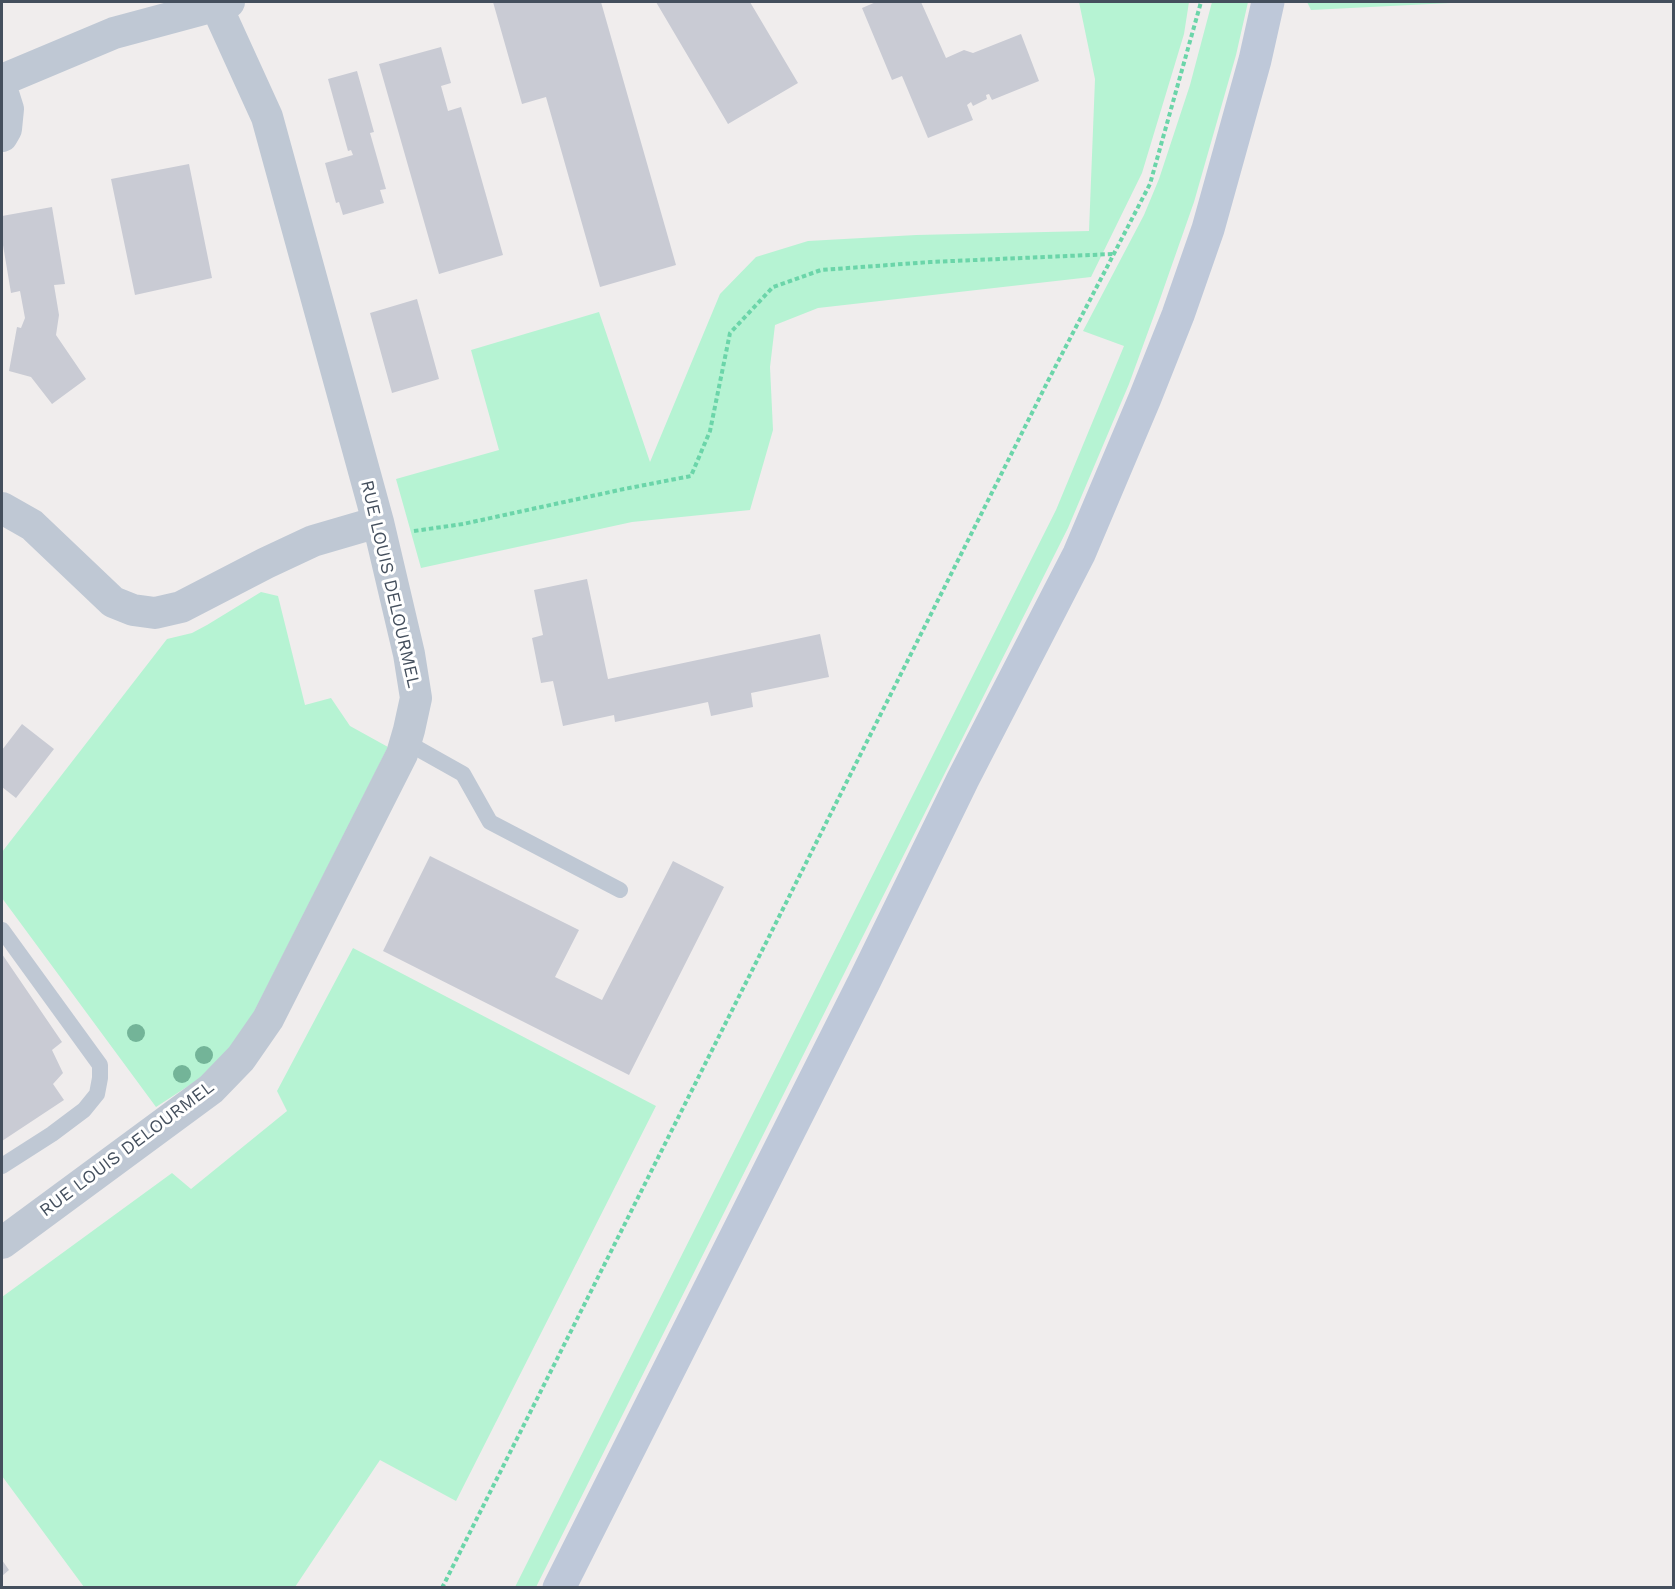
<!DOCTYPE html>
<style>
body{margin:0}
#map{position:relative;width:1675px;height:1589px;overflow:hidden;background:#f0eded;font-family:"Work Sans",sans-serif}
canvas{display:block}
.frame{position:absolute;inset:0;border:3px solid #444f5d;pointer-events:none}
</style>
<div id="map">
<canvas width="1675" height="1589"></canvas>
<div class="frame"></div>
</div>
<script>
const ctx = document.querySelector('canvas').getContext('2d');
ctx.lineJoin = 'round';
function fill(path, color) { ctx.fillStyle = color; ctx.fill(path, 'evenodd'); }
const toPath = rows => new Path2D(rows.map(r => 'M' + r).join(''));
function strokePath(path, color, width, dash) { ctx.strokeStyle = color; ctx.lineWidth = width; ctx.lineCap = dash ? 'butt' : 'round'; ctx.setLineDash(dash || []); ctx.stroke(path); }
function label(font, color, halo, rows, align = 'center') {
  ctx.font = font + ' "Work Sans",sans-serif'; ctx.lineWidth = 6; ctx.setLineDash([]); ctx.textBaseline = 'middle'; ctx.strokeStyle = halo; ctx.fillStyle = color; for (const [text, x, y, turn = 0] of rows) {
    ctx.save(); ctx.translate(x, y); ctx.rotate((+turn || 0) * Math.PI / 180); ctx.textAlign = isNaN(turn) ? turn : align; if (halo) ctx.strokeText(text, 0, 0); ctx.fillText(text, 0, 0); ctx.restore();
  }
}
fill(toPath([
 [1079,2,1189,2,1184,34,1142,173,1091,277,818,308,775,325,770,367,773,430,750,510,632,522,421,568,396,479,499,450,471,350,599,312,650,462,720,294,756,257,808,241,916,235,1089,231,1095,79],
 [1212,2,1248,2,1236,55,1194,202,1160,299,1129,384,1068,528,536,1587,515,1587,1056,510,1124,346,1083,331,1144,215,1159,179,1190,85],
 [1307,2,1470,2,1311,10],
 [261,592,278,596,305,705,331,698,350,726,388,747,241,1038,219,1066,156,1107,2,898,2,852,167,639,192,633,207,625],
 [353,948,656,1106,456,1501,380,1460,295,1587,84,1587,2,1476,2,1297,172,1173,191,1189,287,1111,277,1091]
]), '#b6f3d3');
fill(toPath([
 [493,2,601,2,676,265,600,287,546,97,522,104],
 [656,2,750,2,798,83,728,124],
 [876,2,921,2,946,58,964,50,973,53,1021,34,1039,81,992,100,989,94,986,95,987,99,973,106,971,102,967,105,973,120,928,138,902,76,892,80,862,8],
 [441,47,451,83,441,86,448,111,461,107,503,255,439,274,379,64],
 [357,71,374,132,370,133,386,189,380,190,384,203,343,215,339,202,336,203,325,163,353,155,351,150,348,151,328,79],
 [189,164,212,278,135,295,111,179],
 [52,207,65,284,54,285,59,315,56,335,86,379,52,404,31,377,9,371,17,327,21,328,25,318,20,291,11,293,2,239,2,216],
 [417,299,439,379,392,393,370,313],
 [587,579,608,679,820,634,829,677,751,693,753,707,711,716,708,702,615,722,614,715,563,726,553,681,541,683,532,638,543,635,534,590],
 [22,724,54,749,16,798,2,787,2,750],
 [430,856,579,930,555,977,602,1000,673,861,724,887,629,1075,383,951],
 [2,954,62,1042,52,1050,63,1073,53,1084,64,1100,2,1141],
 [2,1560,9,1570,2,1576]
]), '#c9cbd4');
strokePath(toPath([
 [414,531,463,524,624,489,691,476,710,431,730,333,773,287,821,270,930,262,1113,254],
 [442,1588,1048,381,1150,184,1201,2]
]), '#6bd5a9', 4, [4.5, 3]);
strokePath(toPath([
 [406,742,463,774,490,822,620,890],
 [2,930,100,1065,100,1078,97,1094,84,1110,52,1134,2,1166]
]), '#bfc8d4', 16);
strokePath(toPath([
 [2,80,114,33,229,2],
 [2,90,8,109,6,129,2,136],
 [2,508,32,525,113,602,133,610,155,613,181,607,266,563,313,541,378,522],
 [2,1243,211,1089,241,1058,268,1019,402,754,409,730,416,698,409,654,378,522,267,117,216,5]
]), '#bfc8d4', 32);
strokePath(toPath([
 [559,1588,864,982,963,779,1079,554,1145,398,1178,315,1208,229,1255,60,1268,2]
]), '#bec8d9', 33);
ctx.fillStyle = '#73b498';
for (const [x, y] of [
 [136,1033],
 [204,1055],
 [182,1074]
]) { ctx.beginPath(); ctx.arc(x, y, 9, 0, 2 * Math.PI); ctx.fill(); }
label('18px', '#444f5d', '#fff', [
 ["RUE LOUIS DELOURMEL",390,584,77],
 ["RUE LOUIS DELOURMEL",127,1149,-37]
]);
</script>
